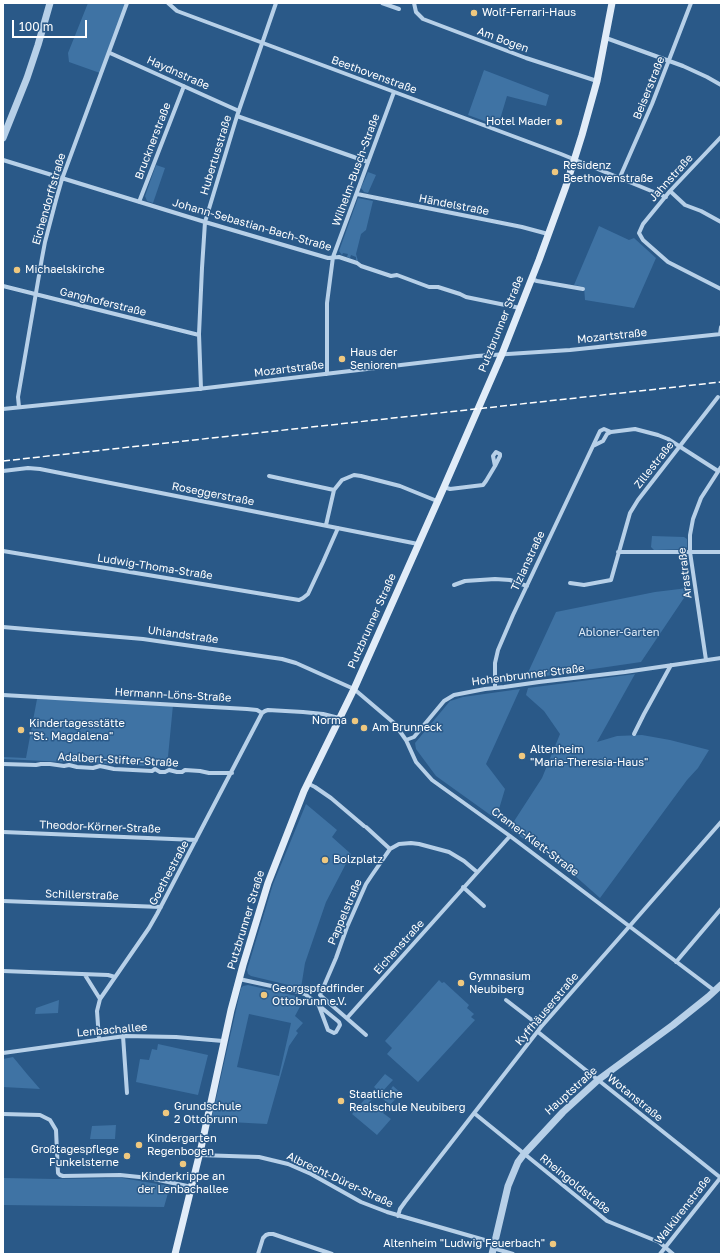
<!DOCTYPE html>
<meta charset="utf-8">
<style>
body{margin:0}
#map{position:relative;width:724px;height:1257px;overflow:hidden;background:#2a5988;font-family:"Golos Text",sans-serif}
canvas{display:block}
.frame{position:absolute;inset:0;border:4px solid #fff;pointer-events:none}
.scale{position:absolute;left:12px;top:20px;width:75px;height:18px;box-sizing:border-box;border:2px solid #fff;border-top:0;padding-left:5px;font-size:12px;line-height:14px;white-space:nowrap;color:#fff;-webkit-text-stroke:3px #2a5988;paint-order:stroke}
</style>
<div id="map">
<canvas width="724" height="1257"></canvas>
<div class="frame"></div>
<div class="scale">100 m</div>
</div>
<script>
const ctx = document.querySelector('canvas').getContext('2d');
ctx.lineJoin = 'round';
function fill(path, color) { ctx.fillStyle = color; ctx.fill(path, 'evenodd'); }
const toPath = rows => new Path2D(rows.map(r => 'M' + r).join(''));
function strokePath(path, color, width, dash) { ctx.strokeStyle = color; ctx.lineWidth = width; ctx.lineCap = dash ? 'butt' : 'round'; ctx.setLineDash(dash || []); ctx.stroke(path); }
function label(font, color, halo, rows, align = 'center') {
  ctx.font = font + ' "Golos Text",sans-serif'; ctx.lineWidth = 3; ctx.setLineDash([]); ctx.textBaseline = 'middle'; ctx.strokeStyle = halo; ctx.fillStyle = color; for (const [text, x, y, turn = 0] of rows) {
    ctx.save(); ctx.translate(x, y); ctx.rotate((+turn || 0) * Math.PI / 180); ctx.textAlign = isNaN(turn) ? turn : align; if (halo) ctx.strokeText(text, 0, 0); ctx.fillText(text, 0, 0); ctx.restore();
  }
}
fill(toPath([
 [88,3,126,3,100,73,69,62,68,53],
 [484,70,549,95,546,106,507,96,498,126,468,115],
 [156,165,165,168,153,203,147,201,145,196],
 [368,172,376,175,368,193,364,192,361,188],
 [358,198,373,201,366,230,361,234,356,254,358,261,356,260,356,257,351,255,350,258,347,257,348,254,343,253,342,255,339,251],
 [599,226,629,240,634,238,656,258,634,308,585,300,584,287,574,285],
 [652,536,684,537,687,539,687,547,685,549,654,550,651,547],
 [688,588,688,592,641,662,525,679,556,612,655,592],
 [635,674,597,742,617,736,642,735,670,740,709,750,698,768,687,780,600,898,565,867,509,829,542,778,560,734,544,711,526,695,528,688],
 [520,689,486,764,505,789,496,819,436,776,416,749,415,743,450,701,463,697],
 [37,699,173,705,167,767,3,759,3,757,26,758],
 [306,804,337,830,332,837,351,854,326,902,305,963,301,988,251,976,248,974,247,970,273,884],
 [439,980,442,983,444,982,469,1005,467,1008,474,1014,471,1017,475,1020,418,1082,387,1054,392,1048,385,1041],
 [248,985,296,996,303,1001,295,1016,303,1023,296,1031,298,1033,289,1046,267,1124,211,1121,241,988,243,986],
 [249,1014,291,1023,279,1076,237,1067],
 [59,1000,58,1013,35,1014,36,1008],
 [158,1044,208,1055,198,1095,136,1082,140,1059,149,1060,152,1049,157,1050],
 [13,1057,27,1074,40,1089,3,1087,3,1059],
 [385,1074,393,1080,381,1093,374,1087],
 [393,1086,401,1093,390,1105,383,1099],
 [371,1092,375,1095,370,1102,378,1109,384,1103,388,1107,383,1113,391,1119,377,1135,352,1114],
 [116,1125,115,1139,90,1139,92,1126],
 [3,1178,55,1179,122,1178,170,1186,164,1207,3,1205]
]), '#3f73a4');
strokePath(toPath([
 [168,3,177,11,561,154,666,197],
 [382,3,399,9],
 [414,3,416,12,423,19,526,58,597,81],
 [606,38,683,66,707,77,721,85],
 [110,53,239,111],
 [237,116,368,162],
 [721,137,670,191,643,224,639,233,643,240,668,262,721,289],
 [3,160,205,222,328,258,339,257,357,263,361,266,391,276,397,275,429,287,438,287,460,294,466,297,520,308],
 [620,177,652,104,691,3],
 [670,191,685,205,701,211,721,222],
 [357,194,522,227,548,234],
 [139,202,184,86],
 [531,279,537,281,583,289],
 [3,286,199,335],
 [720,334,721,327],
 [327,374,327,303,333,257,394,92],
 [201,389,199,334,202,268,205,222,237,116,276,3],
 [19,407,18,397,42,258,45,242,56,200,62,179,127,3],
 [3,409,198,389,477,356,570,350,721,334],
 [593,446,603,441,607,434,611,432,635,429,658,435,668,439,718,471],
 [3,471,28,468,40,469,418,544],
 [269,476,334,490],
 [444,487,450,489,483,485,486,481,495,466,500,456,500,454,496,452,493,456,495,466],
 [326,525,334,490,342,480,354,475,361,476,400,486,437,501],
 [3,551,299,600,303,598,308,594,323,562,338,528],
 [618,552,721,552],
 [570,583,584,585,611,580,630,513,638,500,718,397],
 [454,585,465,581,495,579,510,580,527,586],
 [3,627,143,639,282,659,296,663,354,689,394,723,406,740,416,762,432,780,510,836,715,991],
 [706,660,690,552,690,535,693,519,701,498,721,467],
 [495,688,495,663,498,650,513,615,600,431,604,429,611,432],
 [3,695,247,709,257,710,262,713],
 [262,713,265,711,268,710,303,712,323,714,339,718],
 [634,734,644,714,671,665],
 [406,740,414,737,444,701,454,695,485,689,504,687,539,682,625,672,721,658],
 [3,764,36,765,41,764,50,764,64,766,69,765,77,767,93,768,100,766,114,769,152,771,155,769,160,772,165,772,169,770,177,772,182,772,185,770,200,771,209,773,232,773],
 [307,783,315,787,331,798,364,826],
 [366,827,390,849],
 [3,832,196,840],
 [463,887,484,906],
 [3,901,161,907],
 [676,962,721,909],
 [3,971,108,975,115,977],
 [85,975,100,999],
 [239,979,299,992,305,994,339,1022,340,1025,336,1032,334,1033,328,1030,319,1006],
 [506,1000,541,1027],
 [347,1018,510,836],
 [538,1032,721,1178],
 [366,1035,320,995,336,958,347,927,366,884,372,875,390,849,399,844,411,843,419,844,449,852,464,861,477,872],
 [123,1036,127,1093],
 [99,1039,97,1011,100,999,149,928,157,914,262,713],
 [3,1053,125,1036,176,1037,223,1041],
 [474,1113,607,1221,659,1242,673,1254],
 [3,1114,40,1115,50,1120,56,1130,58,1173,60,1175,63,1176,120,1175,149,1178,192,1187],
 [199,1155,259,1157,288,1164,311,1174,361,1202,387,1212,495,1243],
 [398,1216,400,1209,405,1202,541,1027,721,822],
 [493,1248,513,1254],
 [258,1254,263,1238,266,1235,269,1234,273,1234,332,1254],
 [660,1254,721,1177]
]), '#b7d0e8', 4);
strokePath(toPath([
 [3,138,27,78,38,45,50,3],
 [492,1254,508,1186,518,1162,524,1154,563,1112,598,1080,673,1025,708,997,721,985]
]), '#b7d0e8', 7);
strokePath(toPath([
 [175,1254,201,1148,231,1010,243,965,268,883,304,791,354,689,444,487,502,354,539,260,566,186,582,135,597,81,612,3]
]), '#e1ecf8', 7);
strokePath(toPath([
 [3,461,721,382]
]), '#fff', 1.5, [7, 3]);
for (const [x, y, r, color] of [
 [474,13,4,"#efc87f"],
 [559,122,4,"#efc87f"],
 [555,172,4,"#efc87f"],
 [17,270,4,"#efc87f"],
 [342,359,4,"#efc87f"],
 [355,721,4,"#efc87f"],
 [364,728,4,"#efc87f"],
 [21,730,4,"#efc87f"],
 [522,756,4,"#efc87f"],
 [325,860,4,"#efc87f"],
 [461,983,4,"#efc87f"],
 [264,995,4,"#efc87f"],
 [341,1101,4,"#efc87f"],
 [166,1113,4,"#efc87f"],
 [139,1145,4,"#efc87f"],
 [127,1156,4,"#efc87f"],
 [183,1164,4,"#efc87f"],
 [553,1244,4,"#efc87f"]
]) { const dot = new Path2D(); dot.arc(x, y, r, 0, 2 * Math.PI); ctx.fillStyle = color; ctx.fill(dot); strokePath(dot, '#2a5988', 1.5); }
label('11px', '#fff', '#2a5988', [
 ["Wolf-Ferrari-Haus",482,13],
 ["Hotel Mader",551,122,"right"],
 ["Residenz",563,166],
 ["Beethovenstraße",563,179],
 ["Michaelskirche",25,270],
 ["Haus der",350,353],
 ["Senioren",350,366],
 ["Norma",347,721,"right"],
 ["Kindertagesstätte",29,724],
 ["\"St. Magdalena\"",29,737],
 ["Am Brunneck",372,728],
 ["Altenheim",530,750],
 ["\"Maria-Theresia-Haus\"",530,763],
 ["Bolzplatz",333,860],
 ["Gymnasium",469,977],
 ["Neubiberg",469,990],
 ["Georgspfadfinder",272,989],
 ["Ottobrunn e.V.",272,1002],
 ["Staatliche",349,1095],
 ["Realschule Neubiberg",349,1108],
 ["Grundschule",174,1107],
 ["2 Ottobrunn",174,1120],
 ["Kindergarten",147,1139],
 ["Regenbogen",147,1152],
 ["Großtagespflege",119,1150,"right"],
 ["Funkelsterne",119,1163,"right"],
 ["Kinderkrippe an",183,1177,"center"],
 ["der Lenbachallee",183,1190,"center"],
 ["Altenheim \"Ludwig Feuerbach\"",545,1244,"right"]
], 'left');
label('11px', '#fff', '#2a5988', [
 ["Am Bogen",503,40,20],
 ["Haydnstraße",178,73,24],
 ["Beethovenstraße",374,75,20],
 ["Beiserstraße",649,88,-68],
 ["Brucknerstraße",153,141,-69],
 ["Hubertusstraße",216,155,-73],
 ["Wilhelm-Busch-Straße",356,170,-70],
 ["Jahnstraße",671,178,-48],
 ["Eichendorffstraße",49,199,-74],
 ["Händelstraße",454,205,11],
 ["Johann-Sebastian-Bach-Straße",252,225,16],
 ["Ganghoferstraße",103,302,14],
 ["Putzbrunner Straße",501,324,-68],
 ["Mozartstraße",612,336,-6],
 ["Mozartstraße",289,369,-7],
 ["Zillestraße",654,465,-52],
 ["Roseggerstraße",213,494,11],
 ["Tizianstraße",528,561,-65],
 ["Ludwig-Thoma-Straße",155,567,9],
 ["Arastraße",685,573,-97],
 ["Putzbrunner Straße",372,621,-66],
 ["Uhlandstraße",183,635,8],
 ["Hohenbrunner Straße",528,675,-7],
 ["Hermann-Löns-Straße",173,695,3],
 ["Adalbert-Stifter-Straße",118,760,3],
 ["Theodor-Körner-Straße",100,827,2],
 ["Cramer-Klett-Straße",535,842,37],
 ["Goethestraße",169,873,-62],
 ["Schillerstraße",82,895,2],
 ["Pappelstraße",345,912,-67],
 ["Putzbrunner Straße",246,920,-73],
 ["Eichenstraße",399,947,-48],
 ["Kyffhäuserstraße",547,1009,-50],
 ["Lenbachallee",112,1030,-5],
 ["Hauptstraße",571,1091,-42],
 ["Wotanstraße",635,1098,39],
 ["Albrecht-Dürer-Straße",340,1180,25],
 ["Rheingoldstraße",575,1184,39],
 ["Walkürenstraße",683,1210,-52]
]);
label('11px', '#dbe9f7', '#2a5988', [
 ["Abloner-Garten",619,633]
]);
</script>
